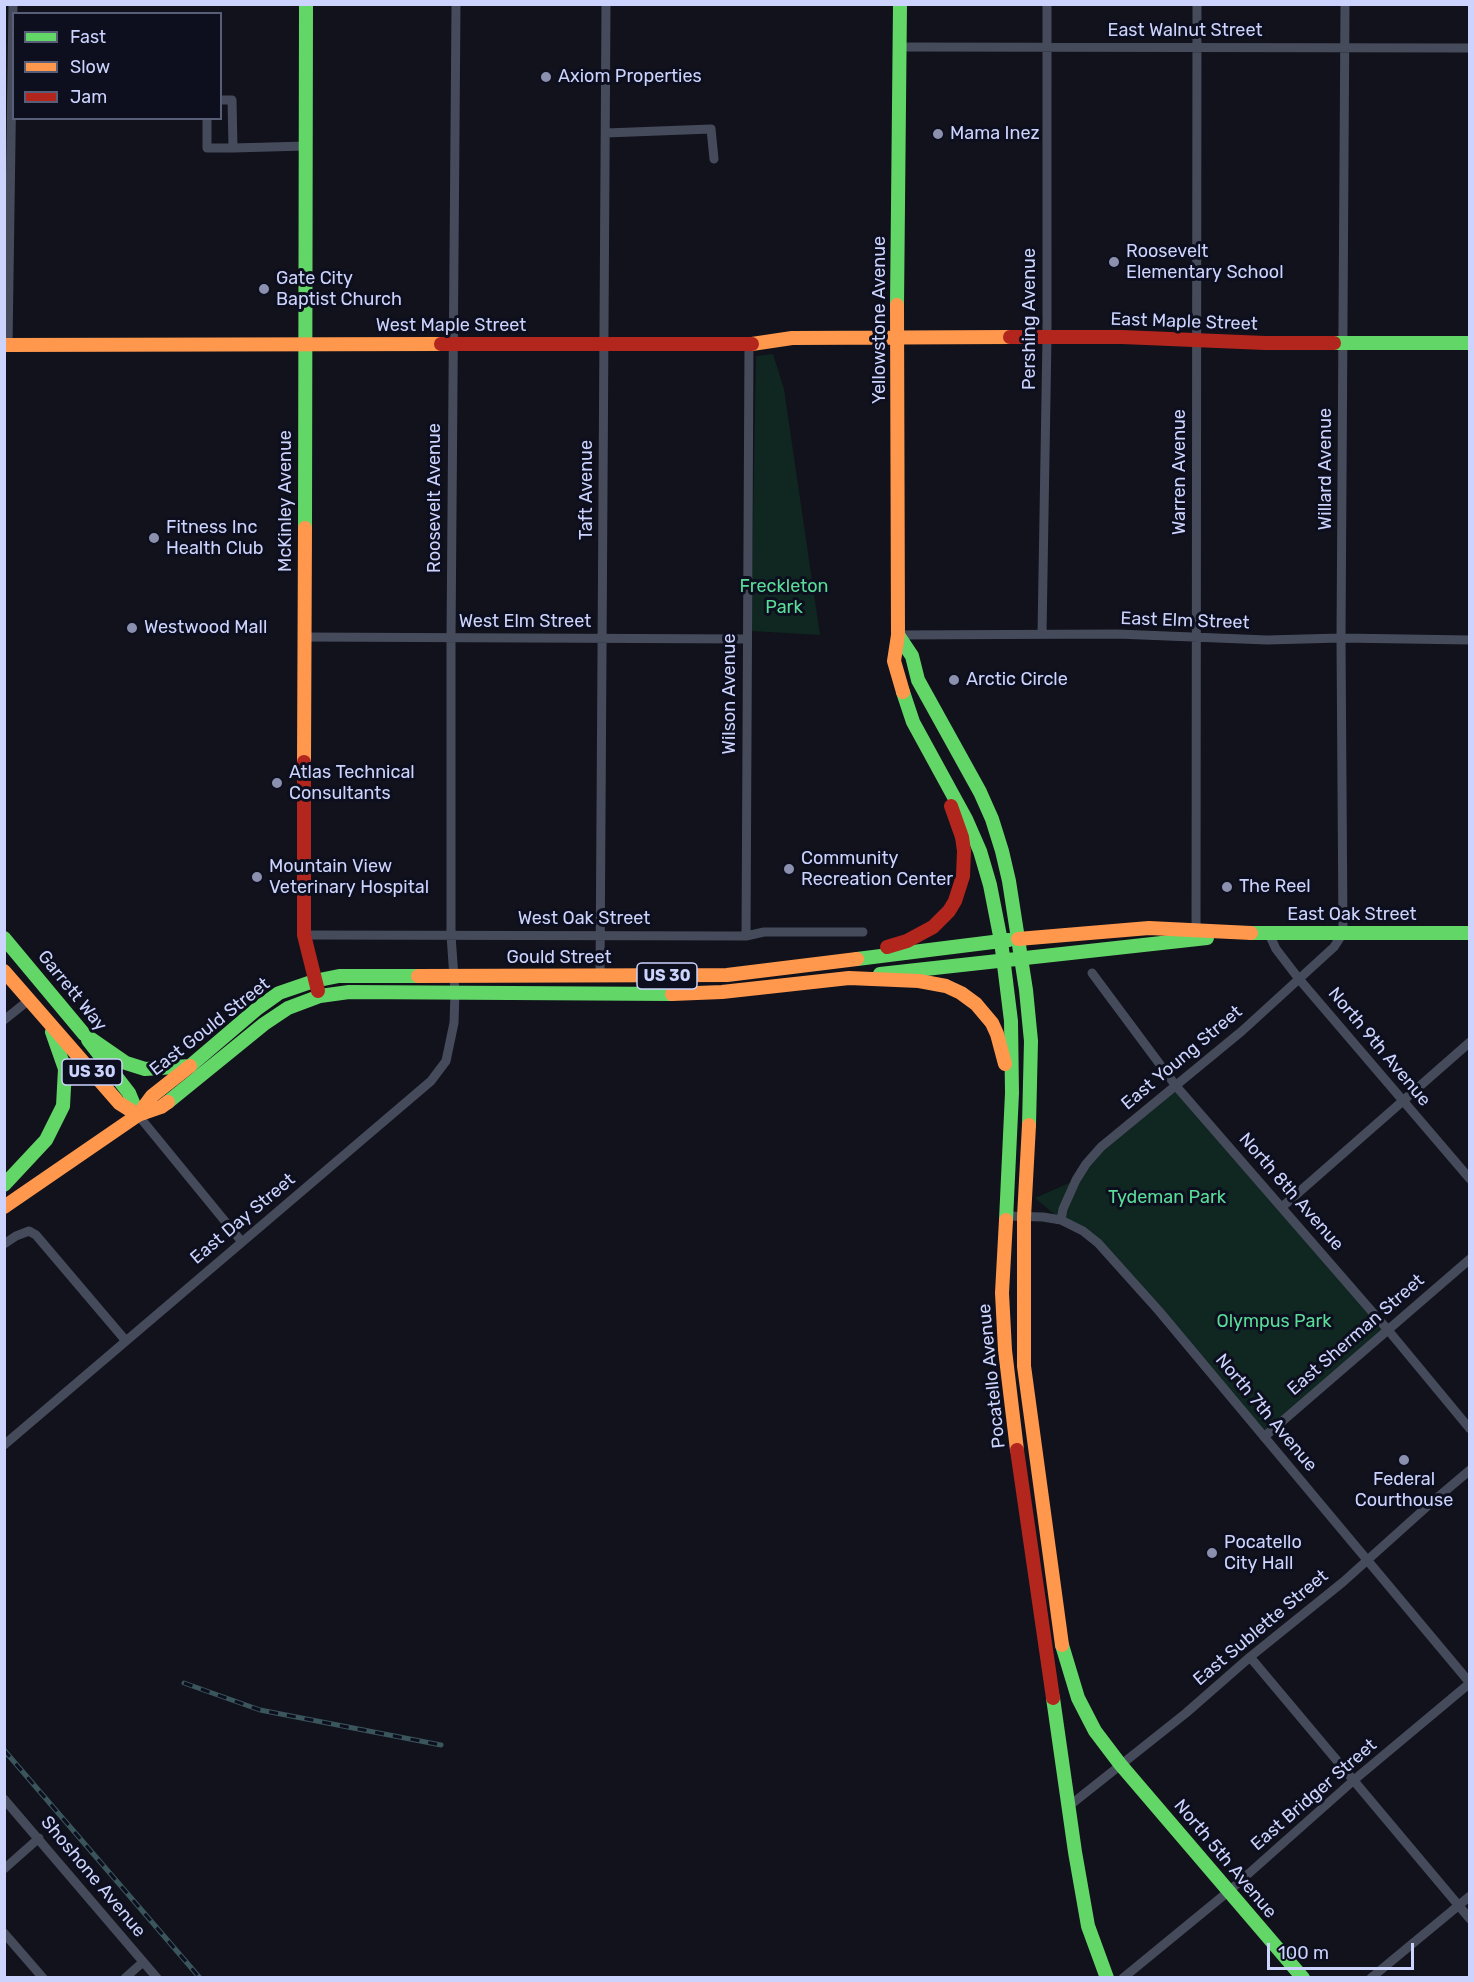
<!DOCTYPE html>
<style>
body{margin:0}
#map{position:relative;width:1474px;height:1982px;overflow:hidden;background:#11121b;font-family:Rubik,sans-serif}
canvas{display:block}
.frame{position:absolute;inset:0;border:6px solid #ccd4fe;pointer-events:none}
.legend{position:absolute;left:12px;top:12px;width:210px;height:108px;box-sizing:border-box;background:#0d0f1f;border:2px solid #595e78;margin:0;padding:8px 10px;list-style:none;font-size:18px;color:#ccd4fe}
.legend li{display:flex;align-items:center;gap:12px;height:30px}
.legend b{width:30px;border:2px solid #595e78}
.scale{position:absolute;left:1267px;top:1943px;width:147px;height:27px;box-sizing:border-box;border:3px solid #ccd4fe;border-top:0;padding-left:8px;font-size:18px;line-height:21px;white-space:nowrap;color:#ccd4fe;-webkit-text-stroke:4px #0d0f1f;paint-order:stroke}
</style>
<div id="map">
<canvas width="1474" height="1982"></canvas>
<div class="frame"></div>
<ul class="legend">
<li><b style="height:8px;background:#63d668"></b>Fast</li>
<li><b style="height:8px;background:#ff974d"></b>Slow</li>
<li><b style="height:8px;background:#b3261e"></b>Jam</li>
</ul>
<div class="scale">100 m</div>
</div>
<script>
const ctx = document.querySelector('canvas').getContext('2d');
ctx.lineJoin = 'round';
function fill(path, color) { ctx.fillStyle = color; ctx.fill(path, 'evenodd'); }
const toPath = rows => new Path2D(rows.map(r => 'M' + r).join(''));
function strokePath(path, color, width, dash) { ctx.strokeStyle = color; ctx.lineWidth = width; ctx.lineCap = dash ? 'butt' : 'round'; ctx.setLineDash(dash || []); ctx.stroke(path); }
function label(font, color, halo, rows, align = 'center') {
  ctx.font = font + ' Rubik,sans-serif'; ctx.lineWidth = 6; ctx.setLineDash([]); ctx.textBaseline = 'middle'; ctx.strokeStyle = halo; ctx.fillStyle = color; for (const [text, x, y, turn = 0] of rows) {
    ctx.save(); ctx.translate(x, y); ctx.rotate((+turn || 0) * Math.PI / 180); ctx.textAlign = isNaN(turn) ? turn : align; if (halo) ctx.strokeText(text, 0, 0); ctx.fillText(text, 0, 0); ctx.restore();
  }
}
fill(toPath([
 [773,354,784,389,820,635,751,631,756,356],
 [1176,1086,1388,1330,1264,1437,1098,1243,1061,1220,1035,1198,1076,1180,1086,1164]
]), '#102620');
strokePath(toPath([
 [900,47,1470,48],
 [207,118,207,148,233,148,232,100,220,100],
 [606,133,711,129,714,159],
 [233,148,306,146],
 [8,345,13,4],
 [1042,634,1047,337,1047,4],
 [898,635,1117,634,1267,640,1341,638,1470,640],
 [304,637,747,639],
 [1269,934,1276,949,1299,979,1470,1179],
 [304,935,746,936,764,932,863,932],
 [1196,935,1197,4],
 [746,936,749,344],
 [1092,973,1176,1086,1388,1330,1470,1429],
 [600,976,606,4],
 [4,1020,29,1000],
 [138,1115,242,1242],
 [1282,1207,1470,1042],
 [1006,1216,1043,1217,1061,1220,1083,1231,1098,1243,1159,1311,1470,1683,1354,1780,1229,1891,1123,1978],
 [1061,1220,1063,1209,1076,1180,1086,1164,1101,1147,1242,1031,1334,947,1343,933,1341,638,1345,4],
 [4,1244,16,1236,29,1231,36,1235,126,1341],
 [1264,1437,1470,1259],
 [4,1445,431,1081,446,1061,454,1023,455,992,451,935,451,639,456,4],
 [1250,1657,1470,1919],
 [4,1799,157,1978],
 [1069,1806,1186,1713,1250,1657,1343,1582,1431,1503,1470,1470],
 [4,1869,39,1838],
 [4,1933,43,1978],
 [125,1978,143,1962],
 [1371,1978,1470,1896]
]), '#464b5c', 9);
strokePath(toPath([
 [897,305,900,4],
 [1334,343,1470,343],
 [305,528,306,4],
 [898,635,912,656,918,680,980,792,992,819,1002,851,1009,881,1026,990,1031,1041,1029,1125],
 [903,692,913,722,966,819,980,851,990,885,1001,941,1011,1021,1012,1093,1006,1220],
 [1251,933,1470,933],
 [4,938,84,1034,126,1063,145,1069,190,1066,258,1008,279,993,314,981,339,976,418,976],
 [857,959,1009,940],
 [880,974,1207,938],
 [88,1040,129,1093,138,1115],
 [168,1102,264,1024,288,1008,320,996,349,992,672,994],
 [4,1185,46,1140,63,1106,65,1069,52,1032],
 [1062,1645,1078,1698,1095,1731,1120,1764,1303,1978],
 [1053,1698,1075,1852,1088,1926,1107,1978]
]), '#63d668', 14);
strokePath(toPath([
 [897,305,898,635,894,661,903,692],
 [752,344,792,338,1010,337],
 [4,345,441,344],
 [304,762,305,528],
 [1018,939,1149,928,1251,933],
 [4,971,119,1103,138,1115,161,1107,168,1102],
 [418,976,727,975,857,959],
 [672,994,722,992,849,978,919,981,946,986,961,993,976,1004,992,1023,997,1034,1005,1064],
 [1029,1125,1024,1217,1024,1366,1062,1645],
 [4,1207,138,1115,152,1096,190,1066],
 [1006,1220,1002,1293,1005,1350,1017,1450]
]), '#ff974d', 14);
strokePath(toPath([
 [1010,337,1122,337,1265,343,1334,343],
 [441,344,752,344],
 [304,762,304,935,318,991],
 [887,947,907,941,933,927,949,911,955,901,963,876,964,851,962,837,951,806],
 [1017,1450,1053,1698]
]), '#b3261e', 14);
const rail = toPath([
 [184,1683,260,1710,441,1745],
 [4,1750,200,1978]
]);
strokePath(rail, '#3a555c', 5);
strokePath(rail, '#0d0f1f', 3, [9]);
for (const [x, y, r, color] of [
 [546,77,6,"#8b90af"],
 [938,134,6,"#8b90af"],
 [1114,262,6,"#8b90af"],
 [264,289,6,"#8b90af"],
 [154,538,6,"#8b90af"],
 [132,628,6,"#8b90af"],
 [954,680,6,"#8b90af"],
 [277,783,6,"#8b90af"],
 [789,869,6,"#8b90af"],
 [257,877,6,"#8b90af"],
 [1227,887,6,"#8b90af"],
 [1404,1460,6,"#8b90af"],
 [1212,1553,6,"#8b90af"]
]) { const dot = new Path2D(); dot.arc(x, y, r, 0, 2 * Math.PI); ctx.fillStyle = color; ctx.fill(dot); strokePath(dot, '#0d0f1f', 2); }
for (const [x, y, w] of [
 [667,976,60],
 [92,1072,60]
]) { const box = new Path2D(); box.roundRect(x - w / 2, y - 13, w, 26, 4.5); ctx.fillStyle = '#0d0f1f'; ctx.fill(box); strokePath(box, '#ccd4fe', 1.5); }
label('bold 16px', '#ccd4fe', null, [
 ["US 30",667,976],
 ["US 30",92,1072]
]);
label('18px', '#ccd4fe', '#0d0f1f', [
 ["East Walnut Street",1185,31],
 ["Pershing Avenue",1030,319,-90],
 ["Yellowstone Avenue",880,320,-90],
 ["East Maple Street",1184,322,2],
 ["West Maple Street",451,326],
 ["Willard Avenue",1326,469,-90],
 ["Warren Avenue",1180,472,-90],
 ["Taft Avenue",587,490,-90],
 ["Roosevelt Avenue",435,498,-90],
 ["McKinley Avenue",286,501,-90],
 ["East Elm Street",1185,621,2],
 ["West Elm Street",525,622],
 ["Wilson Avenue",730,694,-90],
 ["East Oak Street",1352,915],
 ["West Oak Street",584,919],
 ["Gould Street",559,958],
 ["Garrett Way",72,991,51],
 ["East Gould Street",210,1027,-38],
 ["North 9th Avenue",1379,1047,50],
 ["East Young Street",1182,1058,-40],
 ["North 8th Avenue",1291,1192,49],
 ["East Day Street",243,1219,-40],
 ["East Sherman Street",1356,1335,-41],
 ["Pocatello Avenue",992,1376,-96],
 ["North 7th Avenue",1266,1413,50],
 ["East Sublette Street",1261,1628,-40],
 ["East Bridger Street",1314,1795,-41],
 ["North 5th Avenue",1225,1859,50],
 ["Shoshone Avenue",93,1877,50]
]);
label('18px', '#ccd4fe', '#0d0f1f', [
 ["Axiom Properties",558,77],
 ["Mama Inez",950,134],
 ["Roosevelt",1126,252],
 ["Elementary School",1126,273],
 ["Gate City",276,279],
 ["Baptist Church",276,300],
 ["Fitness Inc",166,528],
 ["Health Club",166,549],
 ["Westwood Mall",144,628],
 ["Arctic Circle",966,680],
 ["Atlas Technical",289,773],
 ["Consultants",289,794],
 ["Community",801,859],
 ["Recreation Center",801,880],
 ["Mountain View",269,867],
 ["Veterinary Hospital",269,888],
 ["The Reel",1239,887],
 ["Federal",1404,1480,"center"],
 ["Courthouse",1404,1501,"center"],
 ["Pocatello",1224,1543],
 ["City Hall",1224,1564]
], 'left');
label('18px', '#59dd98', '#0d0f1f', [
 ["Freckleton",784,587],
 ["Park",784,608],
 ["Tydeman Park",1167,1198],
 ["Olympus Park",1274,1322]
]);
</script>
